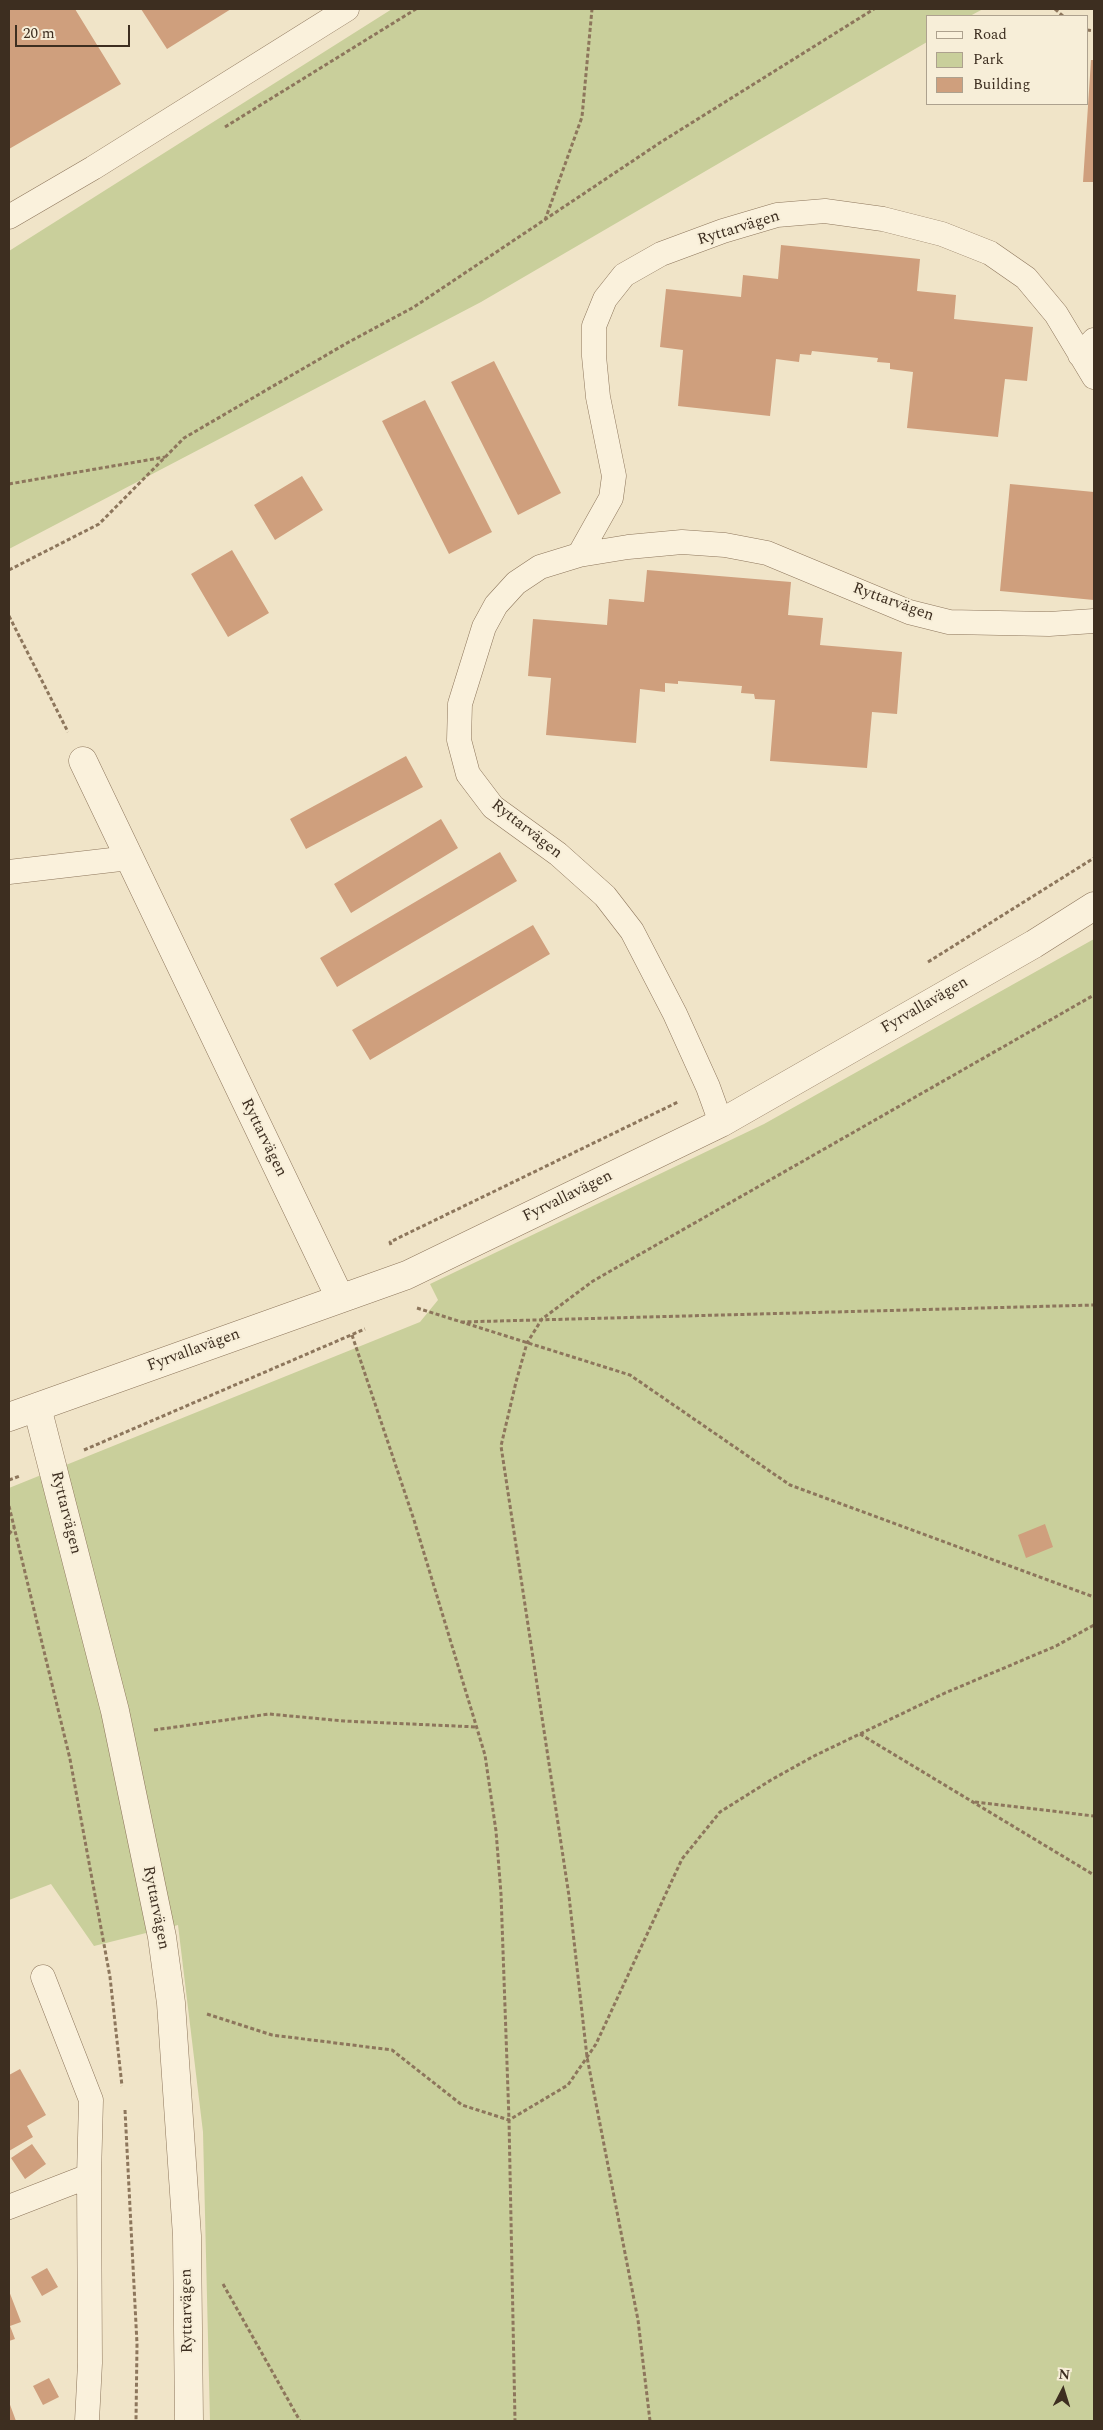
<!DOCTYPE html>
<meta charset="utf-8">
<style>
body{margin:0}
#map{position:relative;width:1103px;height:2430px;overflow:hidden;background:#f0e4c8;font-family:Spectral,serif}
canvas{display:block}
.frame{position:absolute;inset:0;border:10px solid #3d2e20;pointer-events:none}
.legend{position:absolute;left:926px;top:15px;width:162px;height:90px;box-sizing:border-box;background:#f7eed8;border:1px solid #ada18e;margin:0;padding:6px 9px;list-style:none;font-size:15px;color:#3d2e20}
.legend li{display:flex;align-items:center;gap:10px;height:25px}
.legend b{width:25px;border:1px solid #ada18e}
.north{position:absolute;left:1038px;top:2365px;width:50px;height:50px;-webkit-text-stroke:4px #f7eed8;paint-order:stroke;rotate:5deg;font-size:14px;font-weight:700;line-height:20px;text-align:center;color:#3d2e20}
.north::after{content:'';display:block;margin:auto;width:18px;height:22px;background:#3d2e20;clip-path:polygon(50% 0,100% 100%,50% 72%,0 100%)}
.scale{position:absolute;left:15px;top:25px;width:115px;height:22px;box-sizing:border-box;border:2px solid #3d2e20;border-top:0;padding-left:6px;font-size:15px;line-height:18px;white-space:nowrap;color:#3d2e20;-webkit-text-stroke:4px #f7eed8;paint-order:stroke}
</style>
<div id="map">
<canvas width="1103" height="2430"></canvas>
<div class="frame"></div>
<ul class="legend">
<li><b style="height:6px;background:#faf1dc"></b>Road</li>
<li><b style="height:14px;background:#c9cf9b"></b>Park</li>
<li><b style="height:14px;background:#cf9f7d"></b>Building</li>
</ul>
<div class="north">N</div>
<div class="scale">20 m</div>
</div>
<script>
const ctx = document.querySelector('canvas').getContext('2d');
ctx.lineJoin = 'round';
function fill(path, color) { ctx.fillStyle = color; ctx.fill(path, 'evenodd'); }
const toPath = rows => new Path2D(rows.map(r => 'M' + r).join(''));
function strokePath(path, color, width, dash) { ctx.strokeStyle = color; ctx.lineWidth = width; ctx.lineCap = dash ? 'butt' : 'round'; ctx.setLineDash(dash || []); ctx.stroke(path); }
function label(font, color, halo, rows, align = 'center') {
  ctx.font = font + ' Spectral,serif'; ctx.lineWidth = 4; ctx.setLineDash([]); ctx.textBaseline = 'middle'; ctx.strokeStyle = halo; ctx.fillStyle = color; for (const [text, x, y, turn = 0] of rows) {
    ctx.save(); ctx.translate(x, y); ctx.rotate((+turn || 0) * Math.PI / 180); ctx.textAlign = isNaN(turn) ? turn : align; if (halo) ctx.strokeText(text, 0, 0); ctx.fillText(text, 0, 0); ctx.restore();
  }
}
fill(toPath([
 [392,9,983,9,970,16,927,16,927,42,481,302,9,549,9,251],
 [1094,939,1094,2421,210,2421,203,2132,178,1925,94,1946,51,1884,9,1900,9,1488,420,1322,438,1300,430,1284,764,1124]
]), '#c9cf9b');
fill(toPath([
 [9,9,75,9,121,84,9,149],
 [141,9,231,9,167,49],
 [1091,60,1094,60,1094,182,1083,182],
 [781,245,920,259,917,291,956,295,954,319,1033,327,1027,381,1005,379,998,437,907,428,913,372,890,369,890,363,877,362,878,358,812,351,811,355,800,354,799,362,776,359,770,416,678,406,683,350,660,347,666,289,741,297,743,275,778,279],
 [494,361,561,493,518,515,451,382],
 [425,400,492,532,449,554,382,421],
 [302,476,323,510,275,540,254,505],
 [1010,484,1094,492,1094,600,1000,591],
 [232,550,269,613,228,637,191,574],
 [647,570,791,582,788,615,823,618,820,645,902,652,897,714,872,712,867,768,770,761,775,700,755,699,754,694,741,693,742,686,678,681,678,684,665,683,665,692,640,689,636,743,546,735,551,678,528,676,533,619,607,625,609,599,644,602],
 [406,756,423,787,306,849,290,819],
 [441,819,458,848,351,913,334,884],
 [500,852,517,881,337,987,320,958],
 [533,925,550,954,370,1060,352,1030],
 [1045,1524,1053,1547,1026,1558,1018,1535],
 [20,2069,46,2115,27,2126,33,2137,9,2151,9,2075],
 [32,2144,46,2164,25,2179,11,2158],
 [47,2268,58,2287,42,2296,31,2277],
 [9,2291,21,2322,10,2326,15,2339,9,2341],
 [49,2378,59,2397,43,2405,33,2386],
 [9,2402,16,2421,9,2421]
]), '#cf9f7d');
const service = toPath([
 [9,217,93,168,347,9],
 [1080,355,1094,340],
 [579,555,611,498,614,476,598,397,594,356,594,326,605,299,624,275,661,254,723,231,777,215,825,211,883,219,942,234,990,253,1026,278,1056,314,1094,377],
 [9,872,129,858],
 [721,1123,708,1087,675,1014,632,931,605,896,558,854,493,807,468,774,459,740,460,704,484,627,496,605,516,583,540,567,579,555,628,547,682,542,725,545,767,553,909,612,949,622,1049,624,1094,621],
 [43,1977,91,2100,89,2176,90,2363,87,2421],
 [9,2207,89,2176]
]);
const minor = toPath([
 [83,761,340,1298],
 [37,1407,115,1711,162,1937,171,2003,187,2236,189,2421],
 [9,1417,407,1275,721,1123,1034,944,1094,906]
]);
strokePath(service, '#8d765c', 25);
strokePath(minor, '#8d765c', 29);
strokePath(toPath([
 [1055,9,1063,16],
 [1087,30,1094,31],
 [225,127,416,9],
 [545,220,582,117,592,9],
 [9,484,165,457],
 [9,570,99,524,184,438,347,343,414,307,661,142,874,9],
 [9,616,68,732],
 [928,962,1094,858],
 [391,1245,390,1242,678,1102],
 [417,1308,630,1375,790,1485,1094,1597],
 [461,1322,1094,1305],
 [352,1335,414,1520,485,1755,496,1831,501,1894,509,2120,515,2421],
 [84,1450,365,1329],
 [9,1480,20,1476],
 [9,1506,70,1759,110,1977,122,2086],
 [9,1534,14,1528],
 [154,1730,269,1714,344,1721,477,1727],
 [860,1734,1094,1875],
 [975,1802,1094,1816],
 [207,2014,272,2035,392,2050,462,2105,509,2120,568,2085,596,2044,682,1859,720,1812,771,1780,814,1756,945,1693,1056,1646,1094,1625],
 [125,2110,137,2344,136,2421],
 [223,2284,300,2421],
 [650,2421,638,2320,587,2057,569,1896,501,1446,516,1382,527,1343,542,1319,593,1281,1094,995]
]), '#8d765c', 3, [4, 2.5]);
strokePath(service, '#faf1dc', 24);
strokePath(minor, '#faf1dc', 28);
label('16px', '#3d2e20', '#f7eed8', [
 ["Ryttarvägen",739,229,-17],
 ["Ryttarvägen",893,603,20],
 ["Ryttarvägen",526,830,38],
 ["Fyrvallavägen",925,1006,-30],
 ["Ryttarvägen",263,1138,64],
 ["Fyrvallavägen",568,1197,-26],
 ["Fyrvallavägen",194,1351,-20],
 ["Ryttarvägen",65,1513,76],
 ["Ryttarvägen",155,1908,79],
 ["Ryttarvägen",188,2311,-91]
]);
</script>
